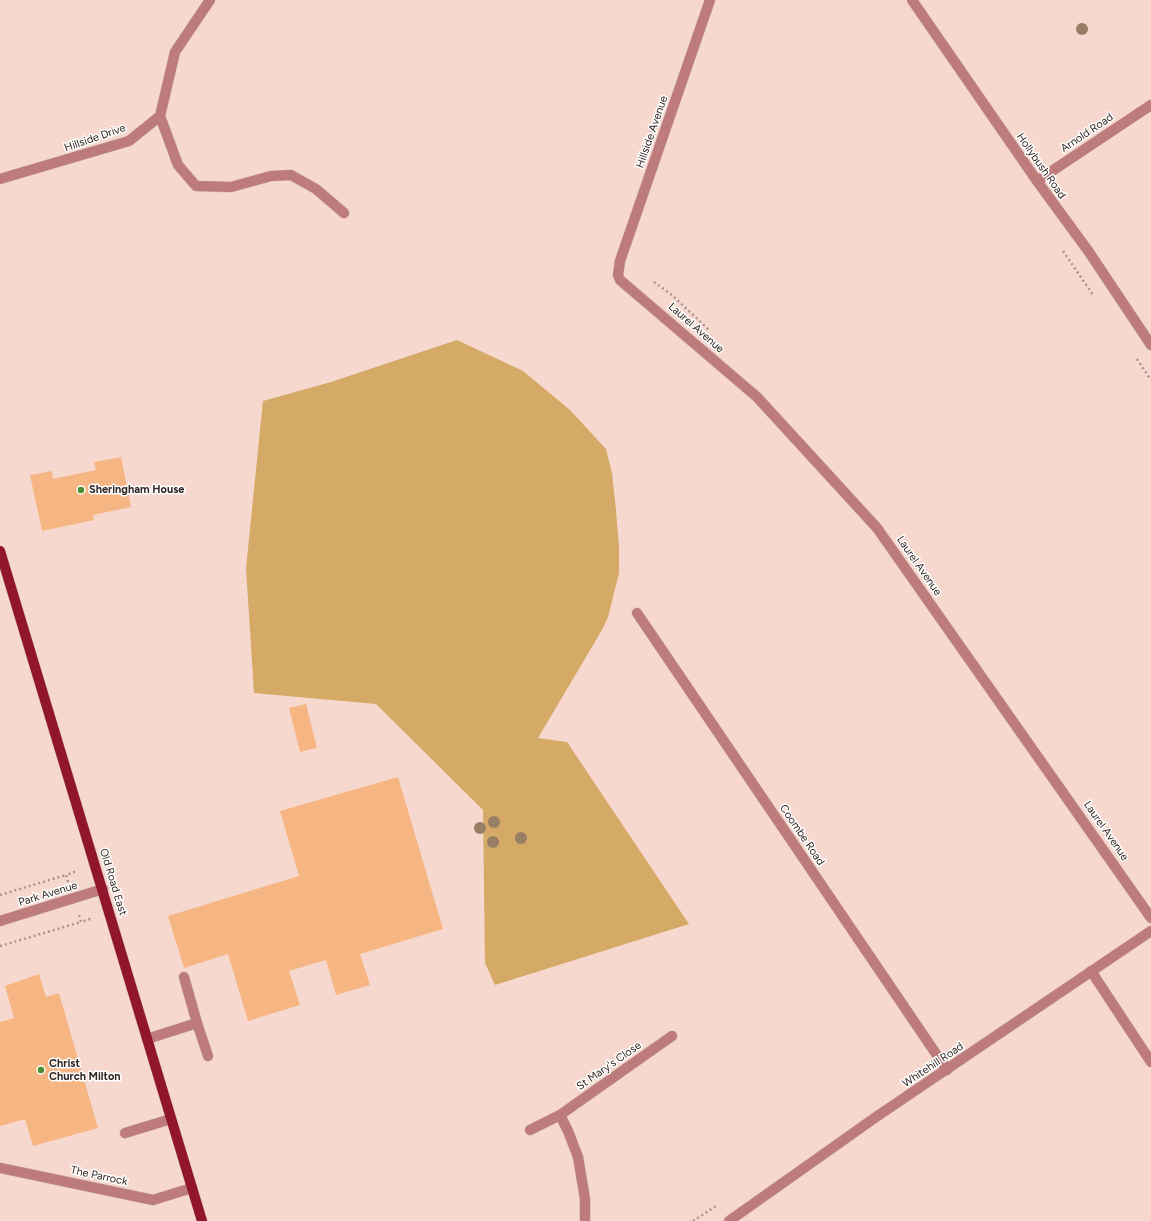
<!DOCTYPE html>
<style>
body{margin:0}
canvas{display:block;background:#f6d8cf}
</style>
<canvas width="1151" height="1221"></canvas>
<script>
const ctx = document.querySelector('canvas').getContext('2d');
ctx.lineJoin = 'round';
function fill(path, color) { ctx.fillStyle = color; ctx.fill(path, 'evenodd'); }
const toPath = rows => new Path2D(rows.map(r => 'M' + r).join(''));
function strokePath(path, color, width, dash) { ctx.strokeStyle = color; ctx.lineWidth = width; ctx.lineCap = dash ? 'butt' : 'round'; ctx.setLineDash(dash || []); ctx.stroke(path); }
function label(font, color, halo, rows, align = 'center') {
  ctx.font = font + ' Figtree,sans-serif'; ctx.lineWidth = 3; ctx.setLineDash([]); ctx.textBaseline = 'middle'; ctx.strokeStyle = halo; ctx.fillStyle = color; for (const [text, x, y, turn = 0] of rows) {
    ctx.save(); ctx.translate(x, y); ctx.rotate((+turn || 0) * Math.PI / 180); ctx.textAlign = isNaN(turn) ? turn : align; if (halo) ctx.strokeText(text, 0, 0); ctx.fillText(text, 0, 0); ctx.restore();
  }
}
fill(toPath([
 [457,340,523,371,570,410,606,449,612,473,616,510,619,547,619,573,608,617,602,630,538,738,567,742,689,924,495,985,485,963,483,810,376,704,254,693,246,568,263,401,331,382]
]), '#d5aa66');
fill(toPath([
 [121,457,131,507,93,515,94,520,42,531,30,475,52,471,53,479,96,470,94,462],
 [306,704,317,748,300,752,289,708],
 [398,777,443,929,360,954,370,985,336,995,326,960,289,971,300,1005,248,1021,228,954,184,968,168,916,299,876,280,811],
 [39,974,46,997,59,993,98,1128,33,1146,25,1119,0,1126,0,1022,14,1018,5,986]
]), '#f6b684');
const minor = toPath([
 [710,0,620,261,618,275,620,280,757,397,877,528,1151,918],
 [912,0,1037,181,1089,252,1151,345],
 [160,116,178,165,196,186,231,187,271,176,291,175,316,189,344,213],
 [0,179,129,141,160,116,175,52,210,0],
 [1037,181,1151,105],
 [637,613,947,1070],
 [0,921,103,889],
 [1091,971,1151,1062],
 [184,977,197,1023],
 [147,1039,197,1023,208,1056],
 [560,1115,568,1131,578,1157,585,1199,585,1221],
 [530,1130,560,1115,672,1036],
 [125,1133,171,1119],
 [0,1168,153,1200,192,1188],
 [729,1221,876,1117,1151,931]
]);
const major = toPath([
 [0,551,202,1221]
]);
strokePath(minor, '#cfb4ad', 11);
strokePath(major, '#cfb4ad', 11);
strokePath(toPath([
 [1063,251,1093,295],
 [654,282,672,295,709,330],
 [1137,359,1151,380],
 [68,882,66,875,77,871],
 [0,895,66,875],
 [79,915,81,922,90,919,92,921],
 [0,946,81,922],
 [693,1221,716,1206]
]), '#ab948e', 2.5, [2, 3]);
strokePath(minor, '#bd7b7c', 10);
strokePath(major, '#91162b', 10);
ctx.fillStyle = '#987e65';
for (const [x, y] of [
 [1082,29],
 [494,822],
 [480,828],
 [521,838],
 [493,842]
]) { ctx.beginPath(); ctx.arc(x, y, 6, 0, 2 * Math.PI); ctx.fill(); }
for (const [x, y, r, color] of [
 [81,490,4,"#4c8d2f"],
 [41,1070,4,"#4c8d2f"]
]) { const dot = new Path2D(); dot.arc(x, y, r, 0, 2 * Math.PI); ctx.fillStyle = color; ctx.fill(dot); strokePath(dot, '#fff', 1.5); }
label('11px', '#312623', '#fff', [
 ["Hillside Avenue",652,132,-71],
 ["Arnold Road",1087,133,-34],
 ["Hillside Drive",95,138,-19],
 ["Hollybush Road",1041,166,55],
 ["Laurel Avenue",696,328,41],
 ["Laurel Avenue",919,566,55],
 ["Laurel Avenue",1106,831,55],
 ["Coombe Road",802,835,56],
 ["Old Road East",113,882,73],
 ["Park Avenue",48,894,-17],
 ["Whitehill Road",933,1065,-34],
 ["St Mary's Close",609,1066,-35],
 ["The Parrock",99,1176,12]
]);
label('bold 11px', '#312623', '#fff', [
 ["Sheringham House",89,490],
 ["Christ",49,1064],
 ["Church Milton",49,1077]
], 'left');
</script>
